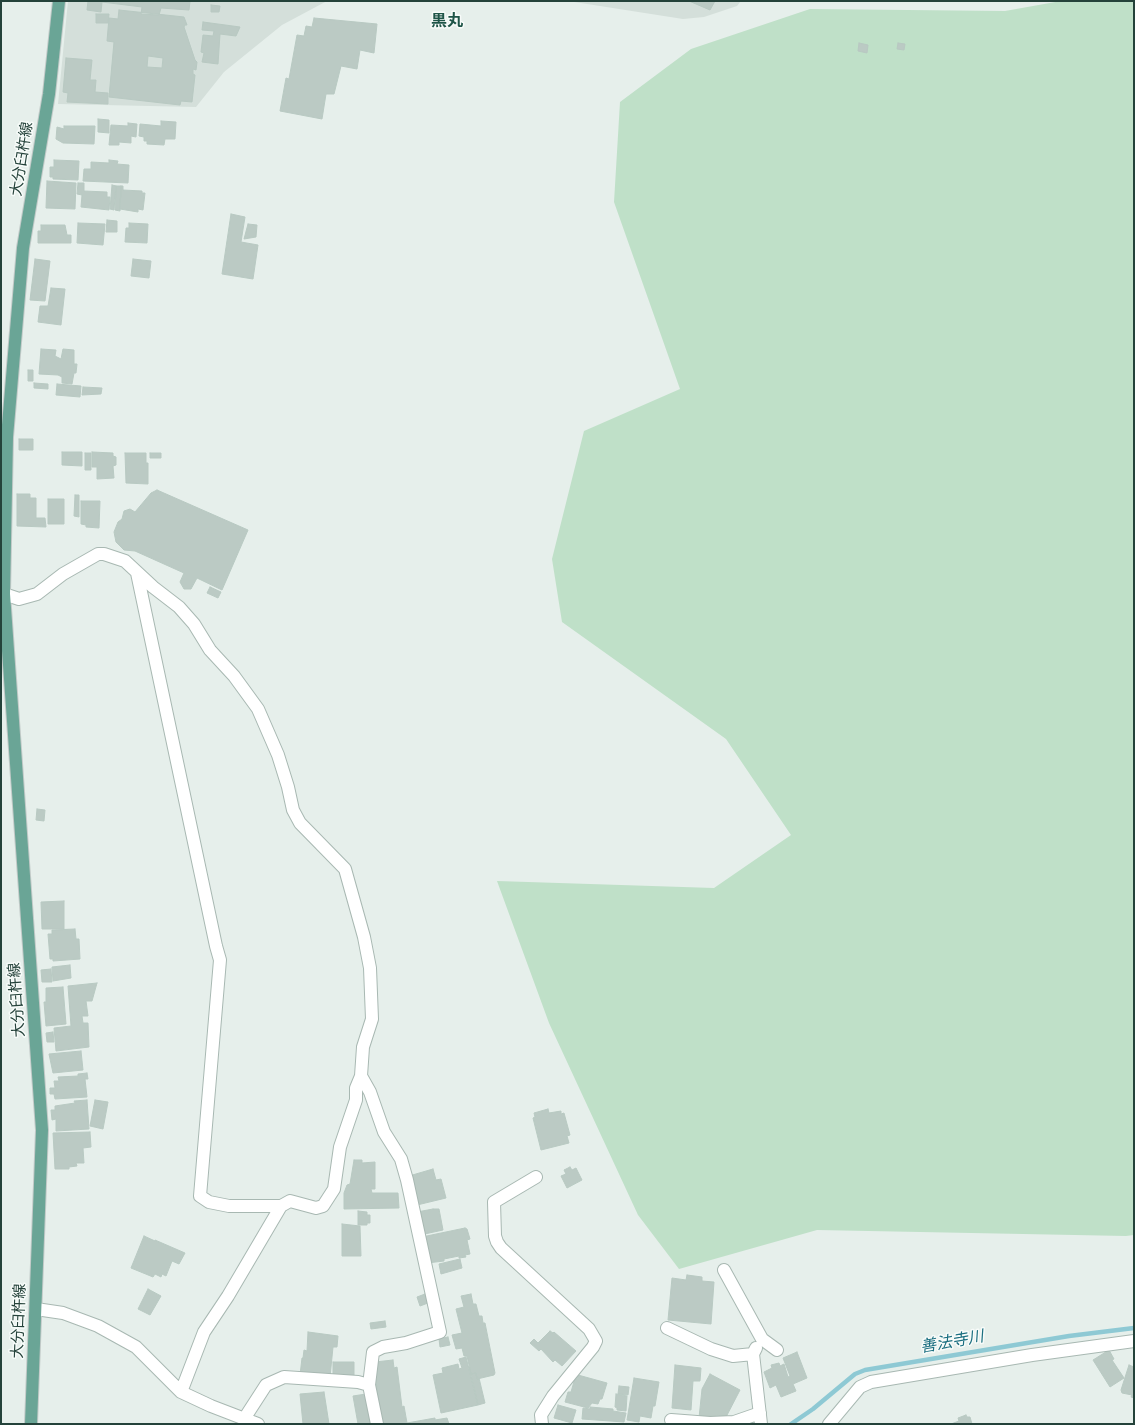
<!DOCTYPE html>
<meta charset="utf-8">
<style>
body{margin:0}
#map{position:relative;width:1135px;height:1425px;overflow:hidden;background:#e6efeb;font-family:Figtree,sans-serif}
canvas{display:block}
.frame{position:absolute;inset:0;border:2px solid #24423a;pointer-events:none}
</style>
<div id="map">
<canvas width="1135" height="1425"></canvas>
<div class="frame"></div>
</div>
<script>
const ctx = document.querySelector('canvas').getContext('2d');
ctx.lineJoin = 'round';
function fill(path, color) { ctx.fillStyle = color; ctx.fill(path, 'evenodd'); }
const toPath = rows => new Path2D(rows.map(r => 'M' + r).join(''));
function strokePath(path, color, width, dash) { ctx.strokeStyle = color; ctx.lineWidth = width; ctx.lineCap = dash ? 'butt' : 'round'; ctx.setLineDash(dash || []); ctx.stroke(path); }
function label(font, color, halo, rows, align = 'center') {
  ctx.font = font + ' Figtree,"Noto Sans JP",sans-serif'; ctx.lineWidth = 3; ctx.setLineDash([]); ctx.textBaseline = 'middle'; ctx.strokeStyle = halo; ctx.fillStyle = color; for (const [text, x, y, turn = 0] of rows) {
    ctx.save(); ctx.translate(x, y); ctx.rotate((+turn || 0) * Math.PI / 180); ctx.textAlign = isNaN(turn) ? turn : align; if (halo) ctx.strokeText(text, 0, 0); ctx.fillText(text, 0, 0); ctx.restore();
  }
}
fill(toPath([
 [68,1,327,1,282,25,224,72,196,107,58,104],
 [568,1,741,1,737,6,704,17,683,19]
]), '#d4dfda');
fill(toPath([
 [1061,1,1134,1,1134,1235,1126,1236,817,1230,679,1269,638,1215,549,1023,497,881,714,888,791,835,726,739,562,622,552,559,584,431,680,389,614,202,620,102,691,49,810,9,1005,11]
]), '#bfe0c8');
strokePath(toPath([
 [791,1424,813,1409,855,1374,865,1370,1069,1336,1134,1328]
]), '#8ec9d4', 4.5);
const building = toPath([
 [88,1,190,1,189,10,161,8,159,15,141,14,142,7,102,2,101,12,87,10,88,1],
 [689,1,715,1,710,10,689,1],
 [211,5,220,6,219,12,211,12,211,5],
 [119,10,184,17,187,25,185,25,184,27,195,60,197,62,196,70,193,69,193,74,195,75,192,102,181,101,180,105,109,97,114,42,107,41,109,18,118,19,119,10],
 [148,56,163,58,162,68,147,67,148,56],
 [96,14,109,14,108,23,96,23,96,14],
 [314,18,377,24,374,53,360,50,357,69,341,66,334,94,326,94,322,119,280,111,286,78,289,79,297,35,304,36,306,26,312,27,314,18],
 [203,22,240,27,236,36,220,34,218,64,202,62,204,53,201,52,203,35,213,36,214,31,202,30,203,22],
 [859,43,868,45,867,53,858,51,859,43],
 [898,43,905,44,904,50,897,49,898,43],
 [66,58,92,60,90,80,96,80,95,92,108,93,108,104,67,102,68,93,63,92,66,58],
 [98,119,109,120,109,133,98,132,98,119],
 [161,121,176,122,175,139,165,139,164,145,147,144,147,141,144,141,144,137,139,136,140,124,161,126,161,121],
 [128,123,137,124,136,137,131,136,131,143,119,142,119,145,109,145,111,125,128,126,128,123],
 [64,126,95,126,94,144,63,143,56,139,57,127,64,129,64,126],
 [54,160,79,161,78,180,53,179,53,177,50,177,50,167,54,167,54,160],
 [109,160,118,161,117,164,129,165,128,183,83,181,84,169,91,169,91,162,109,163,109,160],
 [47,181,76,183,75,209,46,208,47,181],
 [78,183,84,183,84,191,107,192,107,197,110,197,109,210,81,207,82,195,77,194,78,183],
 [112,185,116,186,114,210,110,209,112,185],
 [116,186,121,186,120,211,115,210,116,186],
 [121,186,123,186,123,190,142,191,142,193,145,193,143,210,138,209,138,212,120,209,121,186],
 [231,214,245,217,241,242,258,245,253,279,222,274,231,214],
 [107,220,117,221,117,232,106,232,107,220],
 [78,223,105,224,103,245,77,243,78,223],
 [129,223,148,224,147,243,125,242,126,228,129,228,129,223],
 [248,224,257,225,256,237,244,239,248,224],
 [41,225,65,225,67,235,71,235,71,243,38,243,38,231,41,231,41,225],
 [35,259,50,261,45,301,30,300,35,259],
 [133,259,151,261,149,278,131,276,133,259],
 [51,288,65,289,61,325,38,322,40,306,48,306,51,288],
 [41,349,56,350,55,356,61,359,63,349,74,350,74,364,77,364,76,373,74,373,72,384,62,383,62,377,58,375,39,374,41,349],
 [28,370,33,370,33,381,28,381,28,370],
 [34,383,48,384,48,389,34,388,34,383],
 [57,384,81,386,80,397,56,395,57,384],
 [83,387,102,388,101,394,82,395,83,387],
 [19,439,33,439,33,450,19,450,19,439],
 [62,452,82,452,82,466,62,465,62,452],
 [92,452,113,453,113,456,116,457,116,465,113,466,114,478,97,479,97,467,92,467,92,452],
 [85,453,91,453,91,470,85,470,85,453],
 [125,453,146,453,146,463,148,463,148,484,126,483,125,453],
 [150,453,161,453,161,458,150,458,150,453],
 [157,490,248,530,222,590,197,578,191,589,184,589,180,582,184,573,135,551,124,550,116,542,114,532,118,522,122,519,124,511,130,509,135,512,151,493,157,490],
 [17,494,30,494,30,498,36,498,36,518,45,518,46,527,17,526,17,494],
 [75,495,79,495,79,517,74,516,75,495],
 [48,499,64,499,64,524,48,524,48,499],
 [81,501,100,501,99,528,86,527,86,525,81,524,81,501],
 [210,587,221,592,218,598,207,593,210,587],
 [37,809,45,810,44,821,36,820,37,809],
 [64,901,64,929,42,929,41,902,64,901],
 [75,929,76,939,79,939,80,959,53,961,53,959,50,959,48,934,52,934,52,930,75,929],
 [70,965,71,978,53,981,52,967,70,965],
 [51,969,52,982,42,982,41,970,51,969],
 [97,983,92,1001,86,1001,88,1016,82,1016,83,1023,88,1023,89,1047,56,1051,54,1028,71,1026,68,986,97,983],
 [63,987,66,1024,46,1026,44,1002,46,1002,46,988,63,987],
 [53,1032,54,1042,47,1042,46,1033,53,1032],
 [81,1051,83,1070,53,1073,49,1054,81,1051],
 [87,1073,88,1079,85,1079,87,1097,55,1099,54,1094,50,1094,50,1088,55,1088,54,1081,59,1081,58,1077,78,1076,78,1074,87,1073],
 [87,1100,89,1129,56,1131,56,1119,52,1120,51,1110,55,1110,55,1106,75,1103,74,1101,87,1100],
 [95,1100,108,1102,103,1129,90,1126,95,1100],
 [548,1109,549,1113,561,1111,561,1114,564,1113,570,1135,567,1136,569,1143,541,1150,533,1118,535,1117,534,1113,548,1109],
 [90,1132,91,1147,83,1148,84,1163,76,1163,77,1166,69,1167,69,1169,55,1169,53,1133,90,1132],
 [354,1160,362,1160,362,1163,375,1162,375,1189,371,1189,372,1193,398,1193,399,1208,344,1209,344,1193,347,1185,350,1184,354,1160],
 [570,1167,572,1170,576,1168,582,1180,567,1188,561,1176,566,1174,564,1170,570,1167],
 [433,1169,436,1180,441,1179,446,1198,417,1205,409,1176,433,1169],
 [433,1209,439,1209,443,1230,420,1235,417,1212,433,1209],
 [358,1211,367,1212,367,1215,370,1215,370,1223,367,1223,367,1225,358,1225,358,1211],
 [342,1224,360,1226,361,1256,342,1256,342,1224],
 [465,1228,467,1229,470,1239,467,1240,470,1254,465,1255,466,1257,459,1258,459,1256,444,1259,444,1261,427,1263,424,1247,428,1247,426,1239,423,1240,422,1237,465,1228],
 [144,1236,155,1241,155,1240,185,1253,179,1264,172,1261,166,1276,162,1274,161,1277,155,1274,153,1277,131,1268,144,1236],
 [460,1259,462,1268,441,1274,439,1264,460,1259],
 [687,1275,702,1277,702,1281,714,1282,711,1324,668,1320,672,1278,686,1280,687,1275],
 [148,1289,161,1296,150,1315,138,1309,148,1289],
 [425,1294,428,1303,420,1306,417,1297,425,1294],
 [471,1294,473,1304,476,1304,479,1316,482,1316,483,1323,485,1323,495,1373,494,1375,477,1379,476,1373,471,1374,467,1356,464,1356,462,1348,456,1349,452,1335,462,1333,456,1309,464,1307,461,1296,471,1294],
 [385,1321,386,1327,371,1329,370,1323,385,1321],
 [550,1331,553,1333,554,1332,576,1351,562,1366,555,1360,553,1362,541,1349,539,1351,530,1343,534,1339,538,1343,550,1331],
 [308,1332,338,1336,337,1347,333,1347,330,1377,300,1375,302,1358,303,1358,304,1350,307,1351,308,1332],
 [448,1337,450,1345,440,1347,439,1339,448,1337],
 [1109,1350,1114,1359,1112,1360,1124,1378,1110,1387,1093,1360,1109,1350],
 [797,1352,807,1378,793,1384,796,1391,781,1397,776,1385,770,1388,764,1372,772,1368,771,1365,779,1363,780,1366,784,1364,788,1377,790,1376,783,1358,797,1352],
 [466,1357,478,1405,441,1413,433,1375,443,1373,442,1368,458,1364,459,1369,462,1368,459,1359,466,1357],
 [393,1360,394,1368,397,1367,402,1407,404,1406,407,1423,435,1418,435,1420,447,1418,449,1424,383,1424,377,1392,375,1362,393,1360],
 [333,1362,354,1362,354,1378,333,1378,333,1362],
 [675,1365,701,1368,700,1381,693,1381,691,1410,672,1408,675,1365],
 [1129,1365,1134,1367,1134,1398,1131,1397,1132,1395,1122,1393,1121,1390,1129,1365],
 [469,1367,471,1374,476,1373,477,1379,479,1378,485,1403,478,1405,469,1367],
 [710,1374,740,1390,725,1419,717,1415,716,1419,699,1418,702,1389,710,1374],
 [578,1375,607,1383,602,1399,600,1399,598,1404,592,1403,588,1408,565,1402,568,1392,571,1392,575,1378,577,1379,578,1375],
 [634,1378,659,1382,655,1406,653,1406,651,1418,640,1416,639,1422,627,1420,634,1378],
 [619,1386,629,1387,628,1395,618,1394,619,1386],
 [324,1392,329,1424,303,1424,300,1394,324,1392],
 [366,1394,371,1424,358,1424,353,1396,366,1394],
 [616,1394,627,1396,626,1411,617,1410,617,1408,615,1407,616,1394],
 [558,1405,576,1410,572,1423,554,1418,558,1405],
 [590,1407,613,1409,613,1411,626,1413,624,1422,582,1419,583,1408,590,1409,590,1407],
 [966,1415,967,1417,970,1417,972,1424,951,1424,959,1421,958,1418,966,1415]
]);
fill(building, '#bbcac4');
strokePath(building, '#b8c9c2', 1);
const street = toPath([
 [4,594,19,599,37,594,63,574,98,554,104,554,125,561,153,587,179,607,194,624,210,650,234,676,258,709,278,755,288,787,293,810,300,823,345,869,364,937,370,968,372,1019,363,1047,361,1076,356,1088,356,1100,340,1147,334,1189,323,1206,316,1208,290,1201,281,1206,229,1206,209,1202,200,1196,220,960,216,946,137,573],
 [361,1076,370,1092,384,1132,401,1159,407,1180,440,1332,406,1343,383,1347,373,1352,369,1385,377,1424],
 [536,1177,494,1202,495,1236,497,1242,501,1248,589,1329,596,1341,593,1347,553,1396,541,1415,542,1424],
 [724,1270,762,1339,777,1350],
 [36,1309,63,1313,98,1326,136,1347,181,1392,211,1406,258,1424],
 [667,1328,711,1349,733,1356,753,1354],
 [756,1348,753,1354,761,1424],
 [181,1392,204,1332,228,1296,281,1206],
 [244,1419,266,1385,284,1377,358,1382,369,1385],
 [671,1420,710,1423,734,1422,760,1413],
 [829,1424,860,1387,871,1382,1032,1355,1134,1341]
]);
const primary = toPath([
 [31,1424,42,1130,4,594,7,437,23,248,49,94,59,1]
]);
strokePath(street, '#a8b8b2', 14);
strokePath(primary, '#c2cac8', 14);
strokePath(street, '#fff', 12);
strokePath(primary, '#6aa596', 12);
label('15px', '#24423a', '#f7fbf9', [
 ["大分臼杵線",22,159,-81],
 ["大分臼杵線",17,1000,-94],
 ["大分臼杵線",19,1321,-88]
]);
label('bold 16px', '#1f5548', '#f7fbf9', [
 ["黒丸",447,21]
]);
label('italic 16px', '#1c6f80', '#f7fbf9', [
 ["善法寺川",952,1342,-10]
]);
</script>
